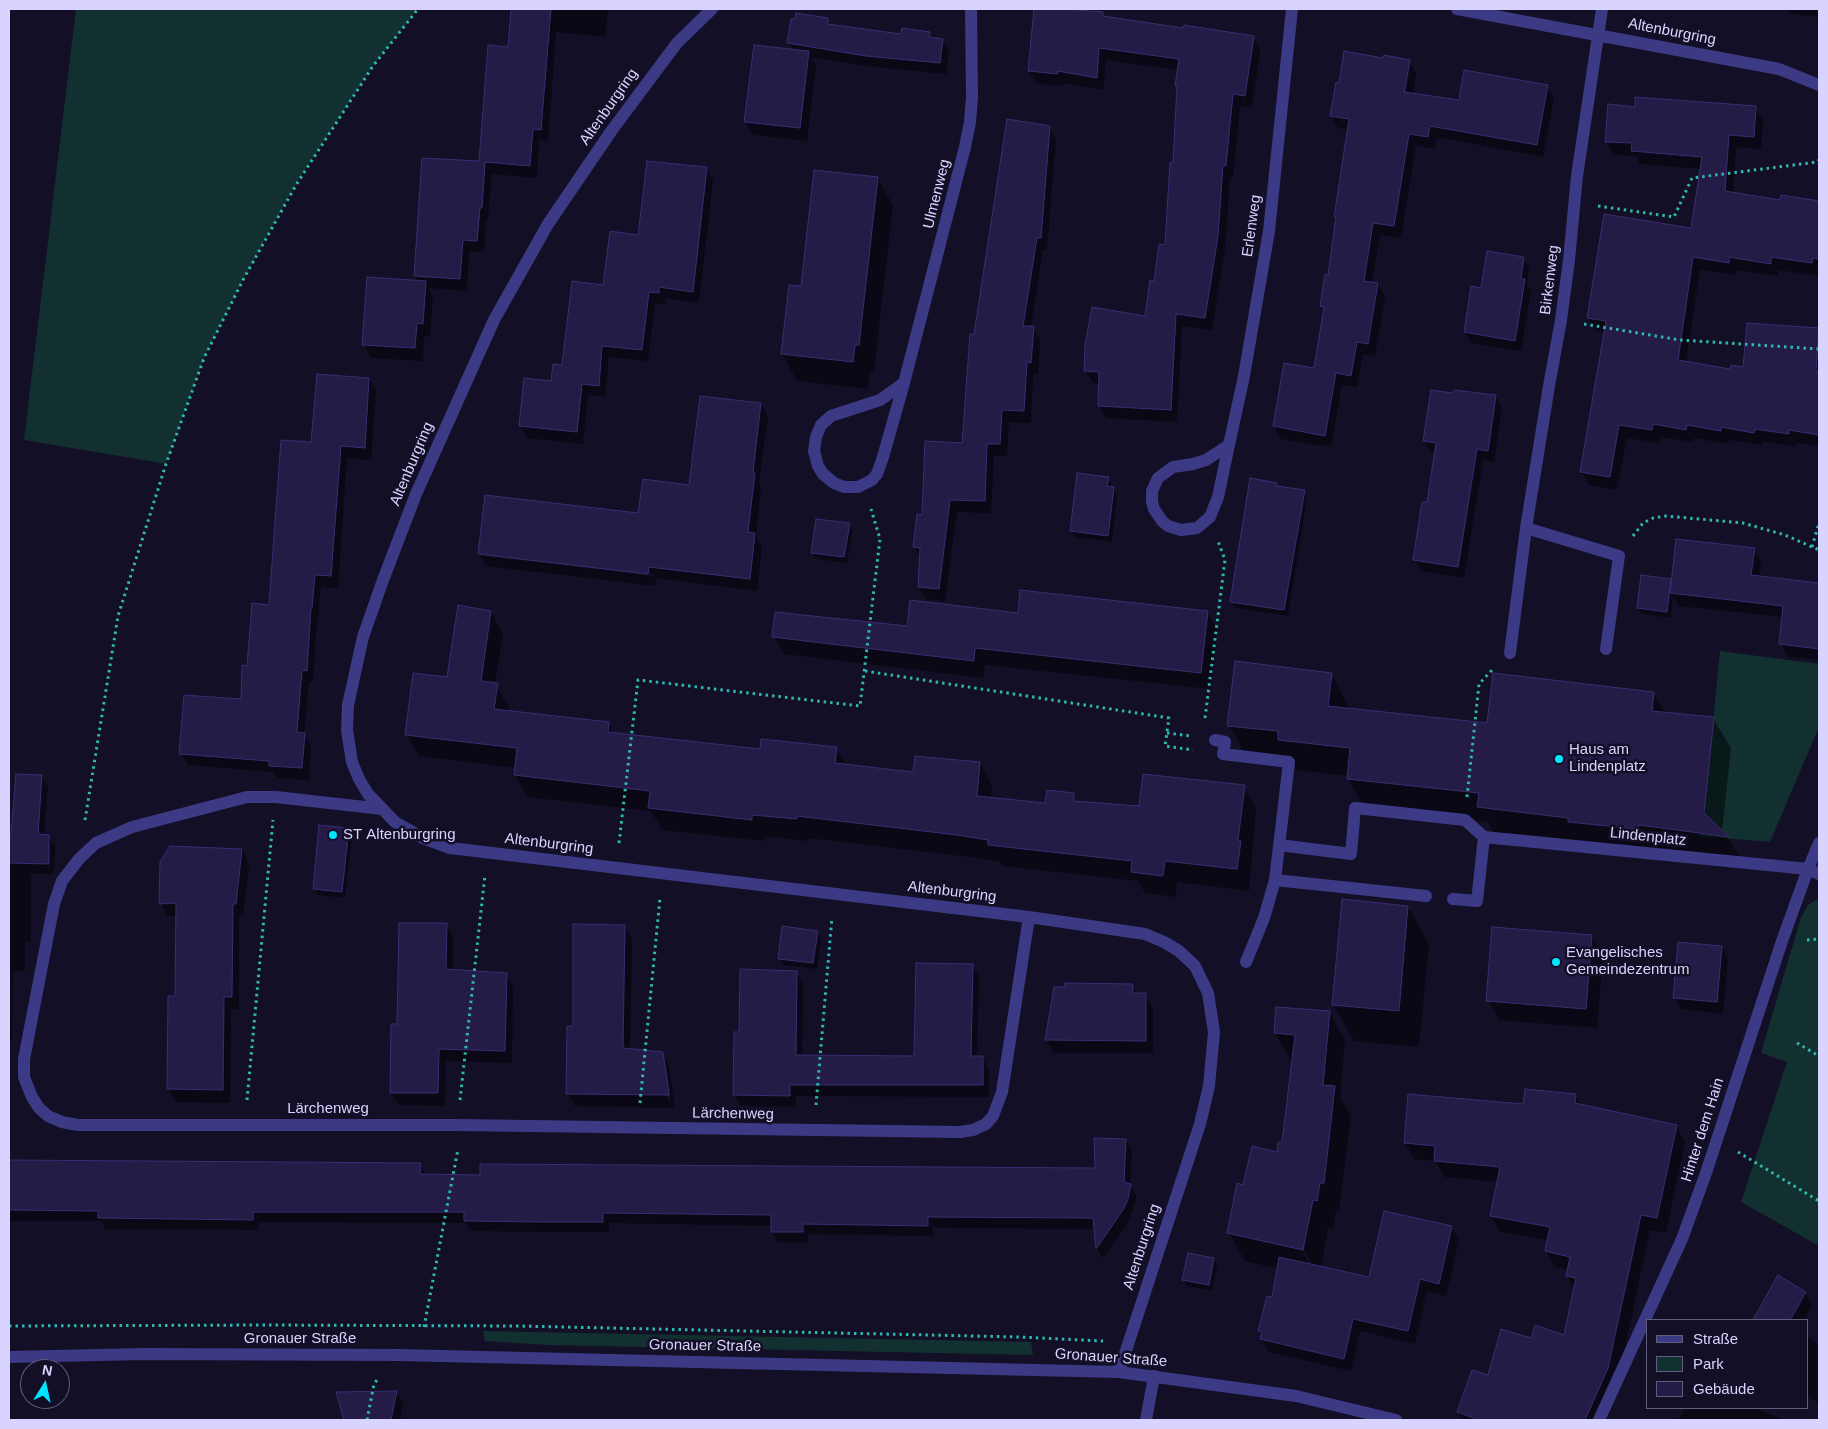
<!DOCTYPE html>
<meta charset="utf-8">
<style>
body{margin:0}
#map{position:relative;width:1828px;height:1429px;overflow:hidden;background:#130f26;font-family:Helvetica,sans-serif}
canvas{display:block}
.frame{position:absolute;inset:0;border:10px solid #d9d4ff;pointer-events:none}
.legend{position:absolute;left:1646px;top:1319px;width:162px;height:90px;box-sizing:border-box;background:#130f26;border:1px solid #625e7d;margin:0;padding:6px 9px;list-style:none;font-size:15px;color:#d9d4ff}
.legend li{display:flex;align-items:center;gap:10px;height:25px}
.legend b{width:25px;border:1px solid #625e7d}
.north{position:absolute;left:20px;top:1359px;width:50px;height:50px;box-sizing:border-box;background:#130f26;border:1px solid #625e7d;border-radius:50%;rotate:10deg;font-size:14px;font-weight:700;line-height:20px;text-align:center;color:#d9d4ff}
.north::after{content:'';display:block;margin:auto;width:18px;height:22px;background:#00e5ff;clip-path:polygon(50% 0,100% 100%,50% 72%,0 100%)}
</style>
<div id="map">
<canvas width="1828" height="1429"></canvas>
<div class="frame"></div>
<ul class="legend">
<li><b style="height:6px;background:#3d3a85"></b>Straße</li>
<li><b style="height:14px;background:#12302f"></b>Park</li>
<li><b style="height:14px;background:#241b47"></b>Gebäude</li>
</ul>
<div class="north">N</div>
</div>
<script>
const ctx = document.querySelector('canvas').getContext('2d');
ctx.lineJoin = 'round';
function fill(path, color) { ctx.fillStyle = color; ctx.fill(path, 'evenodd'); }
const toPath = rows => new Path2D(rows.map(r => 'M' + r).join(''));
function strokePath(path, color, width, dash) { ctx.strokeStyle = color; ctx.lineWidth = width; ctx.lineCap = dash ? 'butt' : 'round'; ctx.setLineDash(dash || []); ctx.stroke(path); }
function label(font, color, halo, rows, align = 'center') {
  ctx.font = font + ' Helvetica,sans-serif'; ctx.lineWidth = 5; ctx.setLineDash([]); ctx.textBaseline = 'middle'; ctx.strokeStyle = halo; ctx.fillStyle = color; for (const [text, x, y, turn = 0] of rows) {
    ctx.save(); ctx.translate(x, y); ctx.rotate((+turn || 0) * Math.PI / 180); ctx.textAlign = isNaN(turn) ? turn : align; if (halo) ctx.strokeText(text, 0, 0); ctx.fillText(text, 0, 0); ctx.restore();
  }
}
fill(toPath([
 [76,9,418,9,373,66,296,184,243,280,204,358,166,464,24,440],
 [1720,651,1819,664,1819,727,1770,842,1698,836,1712,821,1704,813],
 [1819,898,1819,1246,1741,1202,1787,1062,1761,1053,1801,917,1808,905],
 [483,1331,1031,1342,1033,1355,548,1345,485,1341]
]), '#12302f');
fill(toPath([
 [512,9,608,9,605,37,556,32,548,141,539,140,537,178,492,174,488,219,486,220,484,252,469,251,467,291,428,288,433,296,430,337,424,336,423,361,371,358,364,345,419,282,415,275,480,163,509,48],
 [1036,9,1053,9,1102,14,1105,18,1253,37,1260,50,1252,108,1240,106,1233,178,1230,177,1225,249,1212,330,1182,326,1177,422,1106,418,1099,406,1100,384,1093,383,1085,370,1146,318,1155,282,1166,247,1174,164,1179,90,1176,86,1178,70,1106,60,1103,90,1065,83,1064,86,1037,84,1029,71],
 [1787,9,1819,9,1819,17,1790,14],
 [828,19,831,25,902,35,929,33,932,39,942,40,949,52,946,74,874,67,811,57,816,65,807,141,753,135,745,122,793,50,789,43],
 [1384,60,1409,61,1416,73,1413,95,1460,101,1547,86,1554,98,1543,157,1437,137,1435,149,1416,145,1401,238,1380,235,1372,283,1378,284,1385,297,1375,356,1363,354,1357,387,1342,385,1331,447,1281,439,1274,426,1315,370,1325,312,1321,306,1329,276,1337,220,1335,217,1349,130,1338,128,1331,115,1340,84],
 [1407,70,1410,70,1405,98,1402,98],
 [1755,107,1763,121,1761,149,1736,147,1733,194,1781,202,1782,197,1819,202,1819,276,1778,270,1778,276,1736,270,1736,275,1700,270,1686,363,1731,370,1744,368,1748,324,1819,329,1819,446,1796,443,1796,447,1762,441,1762,445,1728,440,1728,444,1694,438,1693,442,1660,437,1659,443,1627,438,1617,490,1589,485,1581,471,1605,333,1596,331,1588,318,1692,229,1701,169,1640,164,1636,156,1614,155,1606,141,1636,108],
 [1049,127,1056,139,1047,250,1043,250,1031,327,1033,328,1040,340,1038,374,1033,374,1031,423,1009,422,1007,456,994,456,991,513,957,512,945,601,926,599,919,587,921,558,914,547,923,516,963,444,975,336],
 [706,168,713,180,699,303,665,298,665,304,655,303,648,361,609,357,605,397,588,395,583,444,527,438,521,426,526,380,552,383,563,366,604,286],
 [877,178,893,205,874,371,870,371,868,389,797,381,782,354,802,288],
 [1523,258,1529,269,1527,285,1531,291,1521,351,1471,343,1465,332,1472,288,1482,290],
 [369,379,376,391,371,460,347,458,338,588,321,587,318,619,317,619,313,682,309,682,304,735,311,746,309,780,277,778,274,772,188,765,181,753,242,700,248,668,270,606,312,444],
 [1453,394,1496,396,1502,408,1494,462,1483,460,1464,578,1421,571,1415,560,1428,504,1436,453,1431,452,1424,441],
 [761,404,768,417,759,483,761,486,756,536,762,547,757,591,656,578,655,586,486,566,479,554,639,514,690,486],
 [485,554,655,574,654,576,485,556],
 [1108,478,1111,485,1111,488,1114,488,1117,495,1112,542,1075,537,1071,531],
 [1276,484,1279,488,1304,492,1307,498,1288,616,1235,608,1232,602],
 [849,524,853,531,847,563,816,559,812,553],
 [1754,549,1761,562,1759,577,1819,584,1819,660,1788,657,1781,644,1783,617,1678,606,1673,596,1671,618,1642,614,1638,608,1670,580,1672,583],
 [491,612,503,634,495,684,509,706,509,712,609,724,614,734,761,750,836,748,846,765,914,773,980,764,992,786,991,799,1046,805,1073,794,1078,802,1140,807,1244,787,1256,808,1249,891,1177,882,1176,897,1145,893,1138,881,1002,866,999,861,970,857,809,838,809,841,764,836,764,841,662,830,651,811,527,797,515,775,516,768,419,756,407,735,448,679],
 [1207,612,1217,630,1211,689,985,665,983,678,784,654,774,637,908,627,1019,615],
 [1331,674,1348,705,1348,710,1488,724,1653,693,1665,713,1713,718,1731,748,1722,832,1728,838,1745,867,1496,837,1488,822,1365,809,1348,779,1348,776,1297,770,1291,761,1246,756,1229,725],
 [42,777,48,787,44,836,48,836,55,847,54,874,31,874,31,942,25,942,25,971,13,971,12,1040,9,1040,9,835,13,835],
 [348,830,352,836,345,898,318,895,314,888],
 [242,850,249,863,243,916,239,916,239,1009,231,1009,230,1103,176,1102,169,1089,169,997,176,997,177,916,168,916,160,903],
 [1408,907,1429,944,1419,1047,1354,1041,1333,1004],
 [446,924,453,937,453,971,506,974,513,987,512,1063,446,1061,445,1106,399,1105,391,1092],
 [624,926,632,939,630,1050,662,1053,669,1066,675,1108,575,1106,567,1093,574,1027],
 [663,1064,666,1064,671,1101,668,1101],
 [817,932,821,938,817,969,783,965,779,959],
 [1592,936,1603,956,1597,1028,1499,1020,1488,1000],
 [1721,947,1728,959,1723,1014,1681,1009,1674,998],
 [972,965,979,977,977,1057,982,1057,989,1069,989,1097,796,1096,796,1107,741,1106,734,1094,740,1033,796,972,803,983,802,1056,915,1057],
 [1132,985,1138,994,1145,994,1153,1007,1153,1053,1054,1053,1046,1040,1066,988],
 [1329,1012,1345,1040,1340,1097,1351,1116,1339,1211,1336,1211,1333,1229,1328,1228,1321,1267,1370,1278,1451,1227,1459,1240,1446,1296,1427,1292,1415,1344,1360,1331,1351,1371,1269,1352,1261,1339,1263,1335,1260,1331,1273,1298,1279,1269,1245,1261,1229,1233,1244,1186,1278,1154,1283,1143,1293,1061,1291,1061,1275,1033],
 [1301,1244,1313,1265,1310,1265,1299,1245],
 [1576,1095,1582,1106,1676,1126,1685,1142,1666,1233,1650,1230,1617,1385,1601,1420,1463,1420,1458,1412,1488,1377,1532,1339,1565,1337,1575,1290,1567,1276,1568,1270,1555,1267,1546,1251,1548,1240,1500,1232,1491,1216,1498,1182,1445,1177,1435,1161,1414,1159,1405,1143,1524,1105],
 [9,1125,9,1160,420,1164,426,1176,1096,1170,1126,1140,1132,1151,1130,1185,1137,1196,1129,1221,1103,1258,1097,1248,1095,1229,933,1228,933,1236,808,1234,808,1243,778,1242,772,1232,772,1226,609,1223,609,1232,548,1232,471,1231,466,1223,258,1222,258,1230,106,1229,101,1221,9,1221],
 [1214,1259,1217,1265,1212,1291,1187,1286,1183,1279],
 [1779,1277,1805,1293,1812,1306,1804,1320,1755,1320],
 [1807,1336,1819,1345,1819,1404,1807,1394],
 [397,1392,403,1403,400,1420,343,1420,344,1417,338,1393],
 [1684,1408,1756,1408,1783,1420,1679,1420]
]), '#0007');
const building = toPath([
 [511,9,551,9,541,130,533,129,530,166,485,162,482,208,480,208,477,241,463,240,460,279,414,276,422,158,479,161,488,45,508,47,511,9],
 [1034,9,1066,9,1103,12,1103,16,1183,28,1184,25,1254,36,1245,96,1233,94,1226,166,1223,165,1218,236,1205,318,1176,314,1171,410,1098,406,1099,372,1084,371,1085,345,1092,307,1145,316,1150,280,1154,281,1159,244,1165,245,1170,162,1173,162,1177,86,1175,86,1179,59,1099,48,1097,78,1058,71,1058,74,1028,71,1034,9],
 [796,13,828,18,828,24,901,34,902,28,930,32,929,37,943,39,940,63,866,56,787,43,791,19,795,19,796,13],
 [754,45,809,51,800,128,744,122,754,45],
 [1344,51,1383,58,1384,55,1410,60,1404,92,1459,100,1464,70,1548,85,1537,145,1430,126,1428,137,1409,134,1394,226,1373,223,1364,281,1378,283,1368,344,1357,342,1351,376,1336,373,1325,436,1273,426,1284,363,1314,368,1324,307,1320,306,1325,274,1328,275,1336,217,1334,217,1349,119,1330,116,1336,82,1339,83,1344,51],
 [1635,97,1756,106,1754,137,1729,135,1725,191,1780,200,1781,195,1819,201,1819,259,1813,258,1812,263,1771,257,1771,264,1729,257,1729,263,1693,257,1678,360,1730,369,1731,365,1743,367,1747,323,1819,328,1816,371,1819,372,1819,435,1789,430,1789,434,1755,429,1754,433,1721,427,1721,431,1687,425,1686,430,1653,424,1652,430,1619,425,1610,477,1580,472,1606,321,1587,318,1604,214,1691,228,1702,157,1631,151,1632,143,1605,142,1608,104,1635,107,1635,97],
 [1007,119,1050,126,1041,238,1037,238,1023,326,1034,326,1031,363,1027,362,1024,411,1002,410,1000,444,987,444,985,501,950,500,939,589,918,587,920,548,913,547,917,514,922,515,925,441,962,443,970,334,974,334,1007,119],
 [647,161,707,167,693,292,659,287,659,293,649,292,642,350,602,346,599,386,582,384,577,432,519,426,524,378,551,381,553,364,562,365,572,281,603,285,610,231,638,235,647,161],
 [814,170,878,177,859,345,855,345,853,362,781,354,789,285,801,286,814,170],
 [1487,251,1524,257,1521,279,1525,279,1515,341,1464,332,1471,286,1481,288,1487,251],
 [367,277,426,281,423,324,417,323,415,348,362,345,367,277],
 [317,374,369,378,365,448,341,446,331,576,315,575,312,608,311,608,307,671,302,670,297,732,305,733,302,768,269,766,269,761,179,754,184,695,241,699,242,665,247,666,252,603,269,605,281,440,311,442,317,374],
 [1431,390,1452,393,1454,390,1496,395,1488,451,1477,449,1458,567,1413,560,1422,502,1427,502,1436,443,1423,441,1431,390],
 [700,396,761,403,753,472,755,473,748,532,755,533,750,579,649,567,648,574,478,554,485,495,638,513,643,479,689,485,700,396],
 [1077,473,1109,477,1107,486,1114,487,1108,536,1070,531,1077,473],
 [1250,478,1277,483,1277,486,1305,490,1284,610,1230,602,1250,478],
 [816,519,850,523,844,557,811,553,816,519],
 [1676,539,1755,548,1751,575,1819,583,1819,649,1779,644,1783,606,1670,593,1676,539],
 [1641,575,1671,579,1667,612,1637,608,1641,575],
 [1020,590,1208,611,1201,673,975,648,974,661,772,637,775,612,907,626,910,600,1018,613,1020,590],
 [458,605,491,611,481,681,498,683,494,709,609,722,608,732,760,749,761,739,837,747,835,763,913,772,915,756,980,762,977,796,1045,803,1047,790,1074,793,1074,801,1139,806,1143,774,1245,785,1238,840,1241,841,1237,869,1165,861,1163,876,1131,872,1132,861,988,845,988,840,957,835,797,816,797,819,752,815,752,820,648,808,650,791,514,775,517,748,405,735,413,673,447,677,458,605],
 [1235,661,1332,673,1328,706,1487,723,1493,673,1654,692,1652,711,1714,717,1704,813,1729,837,1639,825,1638,829,1568,822,1568,818,1477,807,1479,793,1347,779,1350,748,1278,740,1278,731,1227,726,1235,661],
 [16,774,42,775,38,834,49,835,49,864,9,863,9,834,11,834,16,774],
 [319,825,349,828,342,892,313,889,319,825],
 [170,846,242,849,236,904,233,904,232,997,224,997,223,1090,167,1089,168,996,175,996,176,903,159,904,160,862,170,846],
 [1342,899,1408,906,1399,1011,1332,1005,1342,899],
 [399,923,447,923,446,969,507,973,505,1051,439,1049,438,1093,390,1093,391,1024,397,1024,399,923],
 [573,924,625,925,623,1048,663,1052,669,1095,566,1094,567,1026,573,1026,573,924],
 [782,926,818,931,813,963,778,959,782,926],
 [1492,927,1592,935,1586,1009,1486,1001,1492,927],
 [1678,942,1722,946,1717,1002,1673,998,1678,942],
 [916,963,973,964,971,1056,983,1056,983,1085,790,1085,790,1096,733,1095,734,1032,739,1032,740,969,797,971,796,1055,914,1056,916,963],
 [1065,983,1133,984,1133,993,1146,993,1146,1041,1045,1040,1054,987,1065,987,1065,983],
 [1276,1007,1330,1011,1323,1085,1335,1086,1324,1183,1320,1183,1317,1201,1313,1200,1303,1250,1227,1233,1237,1183,1243,1185,1252,1146,1277,1152,1278,1142,1282,1142,1295,1035,1274,1033,1276,1007],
 [1525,1089,1576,1094,1575,1103,1677,1125,1657,1218,1641,1215,1608,1368,1585,1420,1479,1420,1457,1412,1472,1370,1488,1375,1501,1329,1531,1338,1535,1325,1564,1335,1576,1278,1566,1276,1570,1257,1545,1251,1550,1227,1490,1216,1500,1167,1434,1161,1435,1146,1404,1143,1408,1094,1523,1104,1525,1089],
 [1094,1138,1126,1139,1124,1182,1131,1184,1128,1199,1123,1210,1096,1249,1093,1218,928,1217,928,1226,803,1224,803,1232,771,1232,771,1215,603,1213,603,1222,541,1222,464,1221,464,1212,253,1212,253,1220,98,1218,98,1211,9,1210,9,1160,421,1163,420,1174,480,1175,480,1164,1095,1168,1094,1138],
 [1384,1211,1452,1226,1439,1284,1420,1279,1408,1331,1353,1319,1344,1359,1260,1339,1262,1332,1258,1331,1267,1296,1272,1297,1279,1257,1369,1277,1384,1211],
 [1188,1253,1214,1258,1209,1285,1182,1280,1188,1253],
 [1778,1275,1806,1292,1790,1320,1753,1320,1778,1275],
 [397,1391,391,1420,344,1420,336,1392,397,1391]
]);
fill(building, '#241b47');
strokePath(building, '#3b2d73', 1);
strokePath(toPath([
 [1598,206,1674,217,1692,178,1817,162,1819,160],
 [1584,324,1680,340,1819,349],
 [1633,536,1643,523,1653,518,1666,516,1743,523,1785,535,1819,550],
 [1812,547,1819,523],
 [865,671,1169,718,1165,746,1193,750],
 [1205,718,1225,560,1218,541],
 [1167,733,1191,736],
 [1467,797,1479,684,1493,669],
 [85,820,118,616,166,464,204,358,243,280,296,185,373,66,418,9],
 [619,843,638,680,860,706,880,539,871,509],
 [1807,940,1819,939],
 [1797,1043,1819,1056],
 [247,1100,273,820],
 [460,1100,485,875],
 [640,1103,660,898],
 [816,1105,832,917],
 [1738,1152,1819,1201],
 [9,1326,265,1325,518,1326,1019,1337,1103,1341],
 [424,1327,458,1149],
 [367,1420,374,1384,377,1380]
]), '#2fb8b0', 3, [2.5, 4]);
strokePath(toPath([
 [712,9,677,43,612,130,548,224,494,320,416,494,383,580,363,637,348,705,347,730,352,762,359,779,368,794,395,822,423,838,450,848,1029,917,1145,934,1164,942,1179,951,1195,966,1208,993,1214,1032,1209,1086,1200,1124,1119,1372],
 [1457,9,1779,69,1819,85],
 [904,383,880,400,831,416,821,425,816,437,814,451,818,466,823,474,834,483,844,487,858,487,872,480,877,474,883,457,904,383,965,147,970,122,972,97,971,9],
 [1229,445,1206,460,1193,464,1173,467,1158,478,1152,491,1152,502,1154,509,1162,521,1168,526,1181,530,1197,528,1210,517,1218,497,1229,445,1244,376,1269,231,1292,9],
 [1526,528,1619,556,1606,649],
 [1510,653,1526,528,1549,386,1561,320,1569,260,1577,176,1602,9],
 [1215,740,1225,742,1223,754,1289,762,1275,880,1264,918,1246,962],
 [382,809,276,797,247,797,132,827,96,843,79,859,62,881,54,904,24,1059,24,1077,32,1097,39,1108,48,1116,62,1122,78,1125,458,1125,960,1132,973,1130,986,1124,993,1116,1002,1092,1029,917],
 [1279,845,1351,854,1355,808,1465,820,1484,837,1808,869,1819,874],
 [1275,880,1426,896],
 [1453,899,1477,901,1484,837],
 [9,1357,144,1354,399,1355,1119,1372,1296,1396,1396,1420],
 [1146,1420,1154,1376],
 [1599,1420,1682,1239,1706,1173,1782,941,1808,869,1819,843]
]), '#3d3a85', 12);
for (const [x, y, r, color] of [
 [1559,759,5,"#00e5ff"],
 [333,835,5,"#00e5ff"],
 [1556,962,5,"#00e5ff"]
]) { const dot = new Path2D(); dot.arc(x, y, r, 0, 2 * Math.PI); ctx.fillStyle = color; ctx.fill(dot); strokePath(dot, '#130f26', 2); }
label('15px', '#d9d4ff', '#130f26', [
 ["Altenburgring",1672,32,11],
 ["Altenburgring",609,107,-55],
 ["Ulmenweg",937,194,-76],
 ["Erlenweg",1252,226,-82],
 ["Birkenweg",1550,280,-83],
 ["Altenburgring",412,464,-67],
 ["Lindenplatz",1648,837,6],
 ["Altenburgring",549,844,7],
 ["Altenburgring",952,892,7],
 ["Lärchenweg",328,1109],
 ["Lärchenweg",733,1114,1],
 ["Hinter dem Hain",1703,1130,-72],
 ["Altenburgring",1142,1247,-72],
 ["Gronauer Straße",300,1339],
 ["Gronauer Straße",705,1346,1],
 ["Gronauer Straße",1111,1358,4]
]);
label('15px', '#d9d4ff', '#130f26', [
 ["Haus am",1569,750],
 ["Lindenplatz",1569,767],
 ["ST Altenburgring",343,835],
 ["Evangelisches",1566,953],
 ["Gemeindezentrum",1566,970]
], 'left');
</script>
